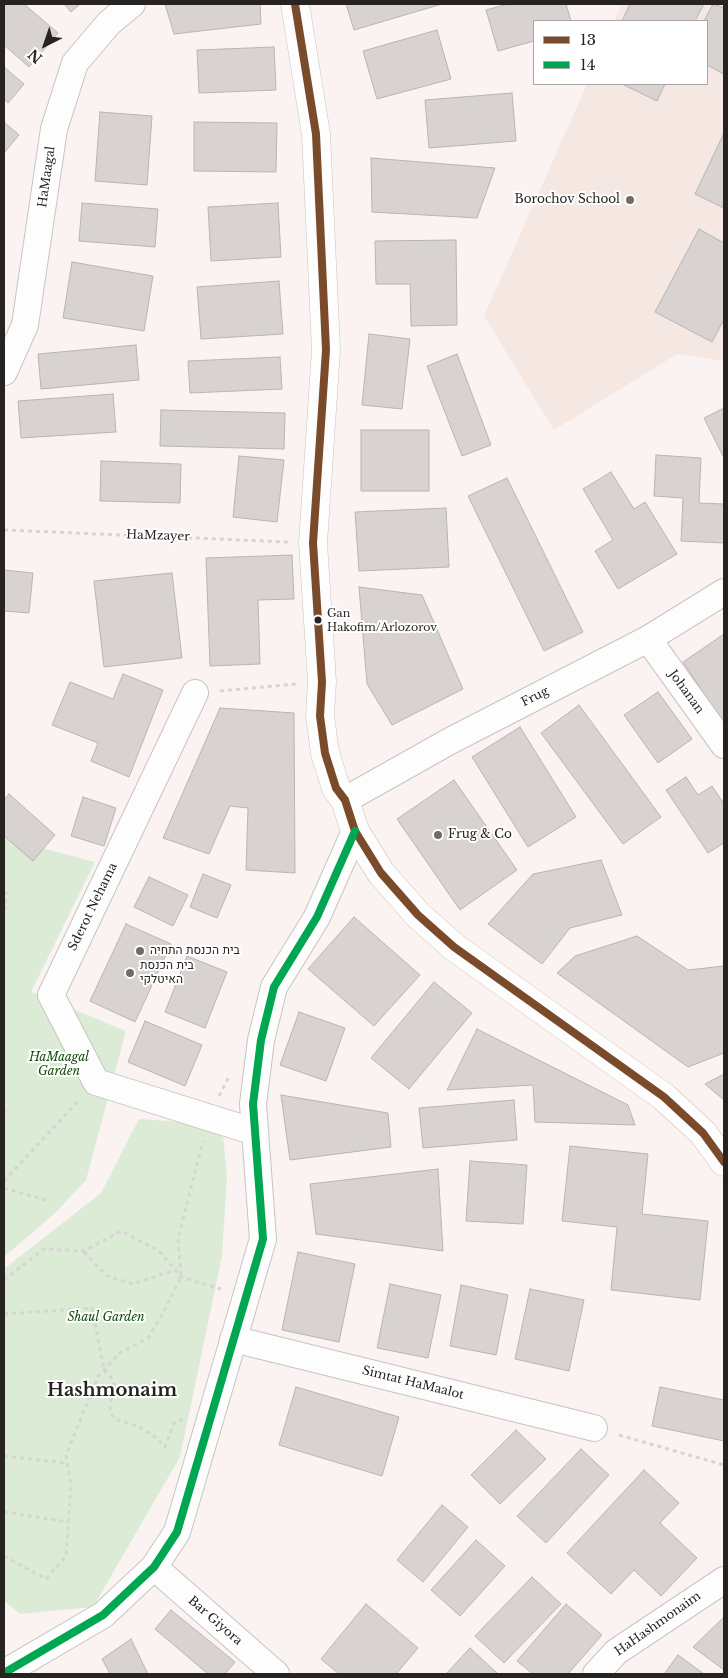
<!DOCTYPE html>
<meta charset="utf-8">
<style>
body{margin:0}
#map{position:relative;width:728px;height:1678px;overflow:hidden;background:#faf3f1;font-family:"Libre Baskerville",serif}
canvas{display:block}
.frame{position:absolute;inset:0;border:5px solid #272321;pointer-events:none}
.legend{position:absolute;left:533px;top:20px;width:175px;height:65px;box-sizing:border-box;background:#fff;border:1px solid #a9a7a6;margin:0;padding:6px 9px;list-style:none;font-size:15px;color:#272321}
.legend li{display:flex;align-items:center;gap:10px;height:25px}
.legend b{width:25px;border:1px solid #a9a7a6}
.north{position:absolute;left:20px;top:20px;width:50px;height:50px;-webkit-text-stroke:4px #fff;paint-order:stroke;rotate:221deg;font-size:14px;font-weight:700;line-height:20px;text-align:center;color:#272321}
.north::after{content:'';display:block;margin:auto;width:18px;height:22px;background:#272321;clip-path:polygon(50% 0,100% 100%,50% 72%,0 100%)}
</style>
<div id="map">
<canvas width="728" height="1678"></canvas>
<div class="frame"></div>
<ul class="legend">
<li><b style="height:6px;background:#7a4b2a"></b>13</li>
<li><b style="height:6px;background:#00a651"></b>14</li>
</ul>
<div class="north">N</div>
</div>
<script>
const ctx = document.querySelector('canvas').getContext('2d');
ctx.lineJoin = 'round';
function fill(path, color) { ctx.fillStyle = color; ctx.fill(path, 'evenodd'); }
const toPath = rows => new Path2D(rows.map(r => 'M' + r).join(''));
function strokePath(path, color, width, dash) { ctx.strokeStyle = color; ctx.lineWidth = width; ctx.lineCap = dash ? 'butt' : 'round'; ctx.setLineDash(dash || []); ctx.stroke(path); }
function label(font, color, halo, rows, align = 'center') {
  ctx.font = font + ' "Libre Baskerville",Heebo,serif'; ctx.lineWidth = 4; ctx.setLineDash([]); ctx.textBaseline = 'middle'; ctx.strokeStyle = halo; ctx.fillStyle = color; for (const [text, x, y, turn = 0] of rows) {
    ctx.save(); ctx.translate(x, y); ctx.rotate((+turn || 0) * Math.PI / 180); ctx.textAlign = isNaN(turn) ? turn : align; if (halo) ctx.strokeText(text, 0, 0); ctx.fillText(text, 0, 0); ctx.restore();
  }
}
fill(toPath([
 [622,4,724,4,724,361,677,354,554,430,484,316,587,84,707,84,707,21,614,21]
]), '#f5e7e1');
fill(toPath([
 [4,838,95,862,31,992,126,1031,86,1180,54,1214,4,1257],
 [139,1119,222,1125,227,1177,222,1256,180,1457,93,1607,20,1614,4,1601,4,1269,101,1193]
]), '#dcebd6');
const building = toPath([
 [4,4,24,4,58,33,29,67,4,45,4,4],
 [64,4,80,4,71,12,64,4],
 [165,4,260,4,261,24,174,34,165,4],
 [346,4,442,4,354,30,346,4],
 [508,4,566,4,571,21,534,21,534,41,498,51,486,10,508,4],
 [630,4,704,4,695,21,622,21,630,4],
 [713,4,724,8,724,74,707,65,707,21,704,21,713,4],
 [437,30,451,79,377,99,363,51,437,30],
 [274,47,276,90,199,93,197,50,274,47],
 [4,67,24,84,8,103,4,99,4,67],
 [622,84,665,84,657,101,622,84],
 [512,93,516,141,429,148,425,100,512,93],
 [100,112,152,116,147,185,95,181,100,112],
 [4,122,19,135,4,153,4,122],
 [194,122,277,123,276,172,194,171,194,122],
 [724,133,724,208,695,194,724,133],
 [371,158,495,168,477,218,372,212,371,158],
 [82,203,158,209,155,247,79,241,82,203],
 [278,203,281,257,211,261,208,207,278,203],
 [699,229,724,243,724,319,712,342,655,312,699,229],
 [456,240,457,325,411,326,410,284,376,284,375,241,456,240],
 [72,262,153,276,144,331,63,318,72,262],
 [279,281,283,334,201,339,197,287,279,281],
 [369,334,410,339,402,409,362,405,369,334],
 [136,345,139,380,41,389,38,354,136,345],
 [457,354,491,445,462,456,427,366,457,354],
 [280,357,282,389,190,393,188,361,280,357],
 [113,394,116,432,21,438,18,401,113,394],
 [724,408,724,458,704,418,724,408],
 [161,410,285,413,284,449,160,446,161,410],
 [361,430,429,430,429,491,361,491,361,430],
 [656,455,701,458,699,503,724,504,724,543,681,541,683,498,654,496,656,455],
 [239,456,284,460,277,522,233,517,239,456],
 [101,461,181,464,180,503,100,501,101,461],
 [611,472,634,509,645,502,677,554,618,589,595,551,613,540,583,489,611,472],
 [507,478,583,632,544,651,468,496,507,478],
 [446,508,449,567,359,571,355,512,446,508],
 [292,555,294,599,258,600,260,664,210,666,206,558,292,555],
 [4,570,33,573,29,613,4,611,4,570],
 [172,573,182,658,104,667,94,581,172,573],
 [359,587,422,595,463,689,392,725,367,684,359,587],
 [724,634,724,724,683,662,724,634],
 [123,674,163,690,129,777,91,761,98,743,52,725,70,682,113,699,123,674],
 [658,692,692,739,658,763,624,715,658,692],
 [579,705,661,817,623,844,541,733,579,705],
 [220,708,294,713,295,873,246,870,248,808,230,806,209,854,163,838,220,708],
 [520,727,576,817,528,847,472,757,520,727],
 [686,777,698,795,712,786,724,804,724,843,708,853,666,790,686,777],
 [454,780,517,870,460,910,397,819,454,780],
 [9,794,55,835,33,861,4,836,4,800,9,794],
 [83,797,116,808,104,846,71,836,83,797],
 [601,860,622,915,570,928,542,964,488,924,533,874,601,860],
 [203,874,231,885,217,918,190,907,203,874],
 [149,877,188,895,173,926,134,907,149,877],
 [354,917,420,975,374,1026,308,969,354,917],
 [126,924,171,944,135,1022,90,1001,126,924],
 [637,936,688,970,724,966,724,1053,688,1067,557,973,575,956,637,936],
 [187,956,227,972,205,1028,165,1012,187,956],
 [434,982,472,1013,409,1089,371,1058,434,982],
 [299,1012,345,1028,326,1081,280,1065,299,1012],
 [145,1021,202,1045,185,1086,128,1062,145,1021],
 [477,1029,628,1105,635,1125,535,1122,533,1085,447,1090,477,1029],
 [724,1074,724,1100,705,1084,724,1074],
 [281,1095,388,1113,391,1147,290,1160,281,1095],
 [514,1100,517,1140,423,1148,419,1108,514,1100],
 [570,1146,648,1154,642,1214,708,1221,700,1300,611,1290,617,1227,562,1221,570,1146],
 [470,1161,527,1165,523,1224,466,1221,470,1161],
 [438,1169,443,1251,316,1234,310,1184,438,1169],
 [298,1252,355,1264,339,1342,282,1330,298,1252],
 [390,1284,441,1295,428,1358,377,1348,390,1284],
 [461,1285,508,1295,496,1355,450,1346,461,1285],
 [530,1289,584,1300,569,1371,515,1359,530,1289],
 [296,1387,399,1417,382,1476,279,1445,296,1387],
 [660,1387,724,1400,724,1441,652,1426,660,1387],
 [516,1430,546,1459,500,1504,471,1475,516,1430],
 [581,1449,609,1475,546,1543,517,1516,581,1449],
 [644,1470,679,1503,660,1523,697,1558,661,1596,634,1570,611,1594,567,1553,644,1470],
 [442,1505,468,1527,423,1582,397,1560,442,1505],
 [476,1540,505,1566,460,1616,431,1590,476,1540],
 [532,1577,561,1604,504,1663,475,1636,532,1577],
 [366,1604,418,1648,396,1674,339,1674,321,1659,366,1604],
 [566,1604,602,1635,568,1674,533,1674,517,1661,566,1604],
 [171,1610,235,1662,225,1674,208,1674,155,1629,171,1610],
 [724,1617,724,1670,693,1647,724,1617],
 [131,1639,148,1674,110,1674,102,1659,131,1639],
 [470,1648,498,1674,446,1674,470,1648],
 [678,1655,704,1674,664,1674,678,1655]
]);
fill(building, '#d8d3d1');
strokePath(building, '#b9b4b2', 1);
const street = toPath([
 [4,372,25,325,54,129,75,63,109,23,132,4],
 [648,639,724,745],
 [195,693,51,995,96,1082,255,1132],
 [345,800,450,741,648,639,724,592],
 [233,1339,594,1428],
 [154,1567,276,1674],
 [4,1673,103,1615,154,1567,177,1532,263,1239,253,1104,261,1040,274,987,317,917,355,831],
 [596,1674,616,1652,724,1580]
]);
const secondary = toPath([
 [295,4,316,134,326,350,313,543,322,682,320,716,325,753,336,788,345,800,355,831,381,873,418,915,454,947,664,1097,703,1133,724,1162]
]);
strokePath(street, '#c8c3c1', 28);
strokePath(secondary, '#c8c3c1', 29);
strokePath(toPath([
 [4,530,288,542],
 [220,691,296,684],
 [4,893,6,893,4,925],
 [219,1096,229,1077],
 [4,1101,5,1113,4,1128],
 [4,1181,80,1099],
 [4,1188,46,1200],
 [84,1252,107,1276,133,1284,175,1270],
 [4,1280,44,1249,84,1251,121,1231,159,1251,181,1277,221,1289],
 [4,1314,92,1308,104,1370],
 [104,1370,111,1377,114,1384,110,1407,111,1414,115,1419,140,1427,155,1437,165,1447,174,1423,184,1419],
 [619,1435,724,1465],
 [4,1456,67,1463],
 [4,1512,69,1522],
 [4,1556,46,1579,66,1556,71,1486,66,1455,98,1376,120,1353,148,1338,162,1315,181,1277,178,1239,203,1141]
]), '#d6d4d4', 3, [4, 4]);
strokePath(street, '#fefdfd', 26);
strokePath(secondary, '#fefdfd', 28);
strokePath(toPath([
 [295,4,316,134,326,350,313,543,322,682,320,716,325,753,336,788,345,800,355,831,381,873,418,915,454,947,664,1097,703,1133,724,1162]
]), '#7a4b2a', 8);
strokePath(toPath([
 [4,1673,103,1615,154,1567,177,1532,263,1239,253,1104,261,1040,274,987,317,917,355,831]
]), '#00a651', 8);
for (const [x, y, r, color] of [
 [630,200,5,"#716c6a"],
 [318,620,4.5,"#272321"],
 [438,835,5,"#716c6a"],
 [140,951,5,"#716c6a"],
 [130,973,5,"#716c6a"]
]) { const dot = new Path2D(); dot.arc(x, y, r, 0, 2 * Math.PI); ctx.fillStyle = color; ctx.fill(dot); strokePath(dot, '#fff', 2); }
label('11px', '#272321', '#fff', [
 ["Gan",327,614],
 ["Hakofim/Arlozorov",327,628]
], 'left');
label('12px', '#272321', '#fff', [
 ["HaMaagal",47,177,-82],
 ["HaMzayer",158,536,2],
 ["Johanan",686,692,54],
 ["Frug",535,697,-27],
 ["Sderot Nehama",93,907,-64],
 ["Simtat HaMaalot",413,1383,14],
 ["Bar Giyora",215,1621,41],
 ["HaHashmonaim",658,1624,-35]
]);
label('12px', '#272321', '#fff', [
 ["Borochov School",620,200,"right"],
 ["Frug & Co",448,835],
 ["בית הכנסת התחיה",150,951],
 ["בית הכנסת",140,966],
 ["האיטלקי",140,980]
], 'left');
label('italic 12px', '#104c09', '#fff', [
 ["HaMaagal",59,1058],
 ["Garden",59,1072],
 ["Shaul Garden",106,1318]
]);
label('bold 18px', '#272321', '#fff', [
 ["Hashmonaim",112,1391]
]);
</script>
